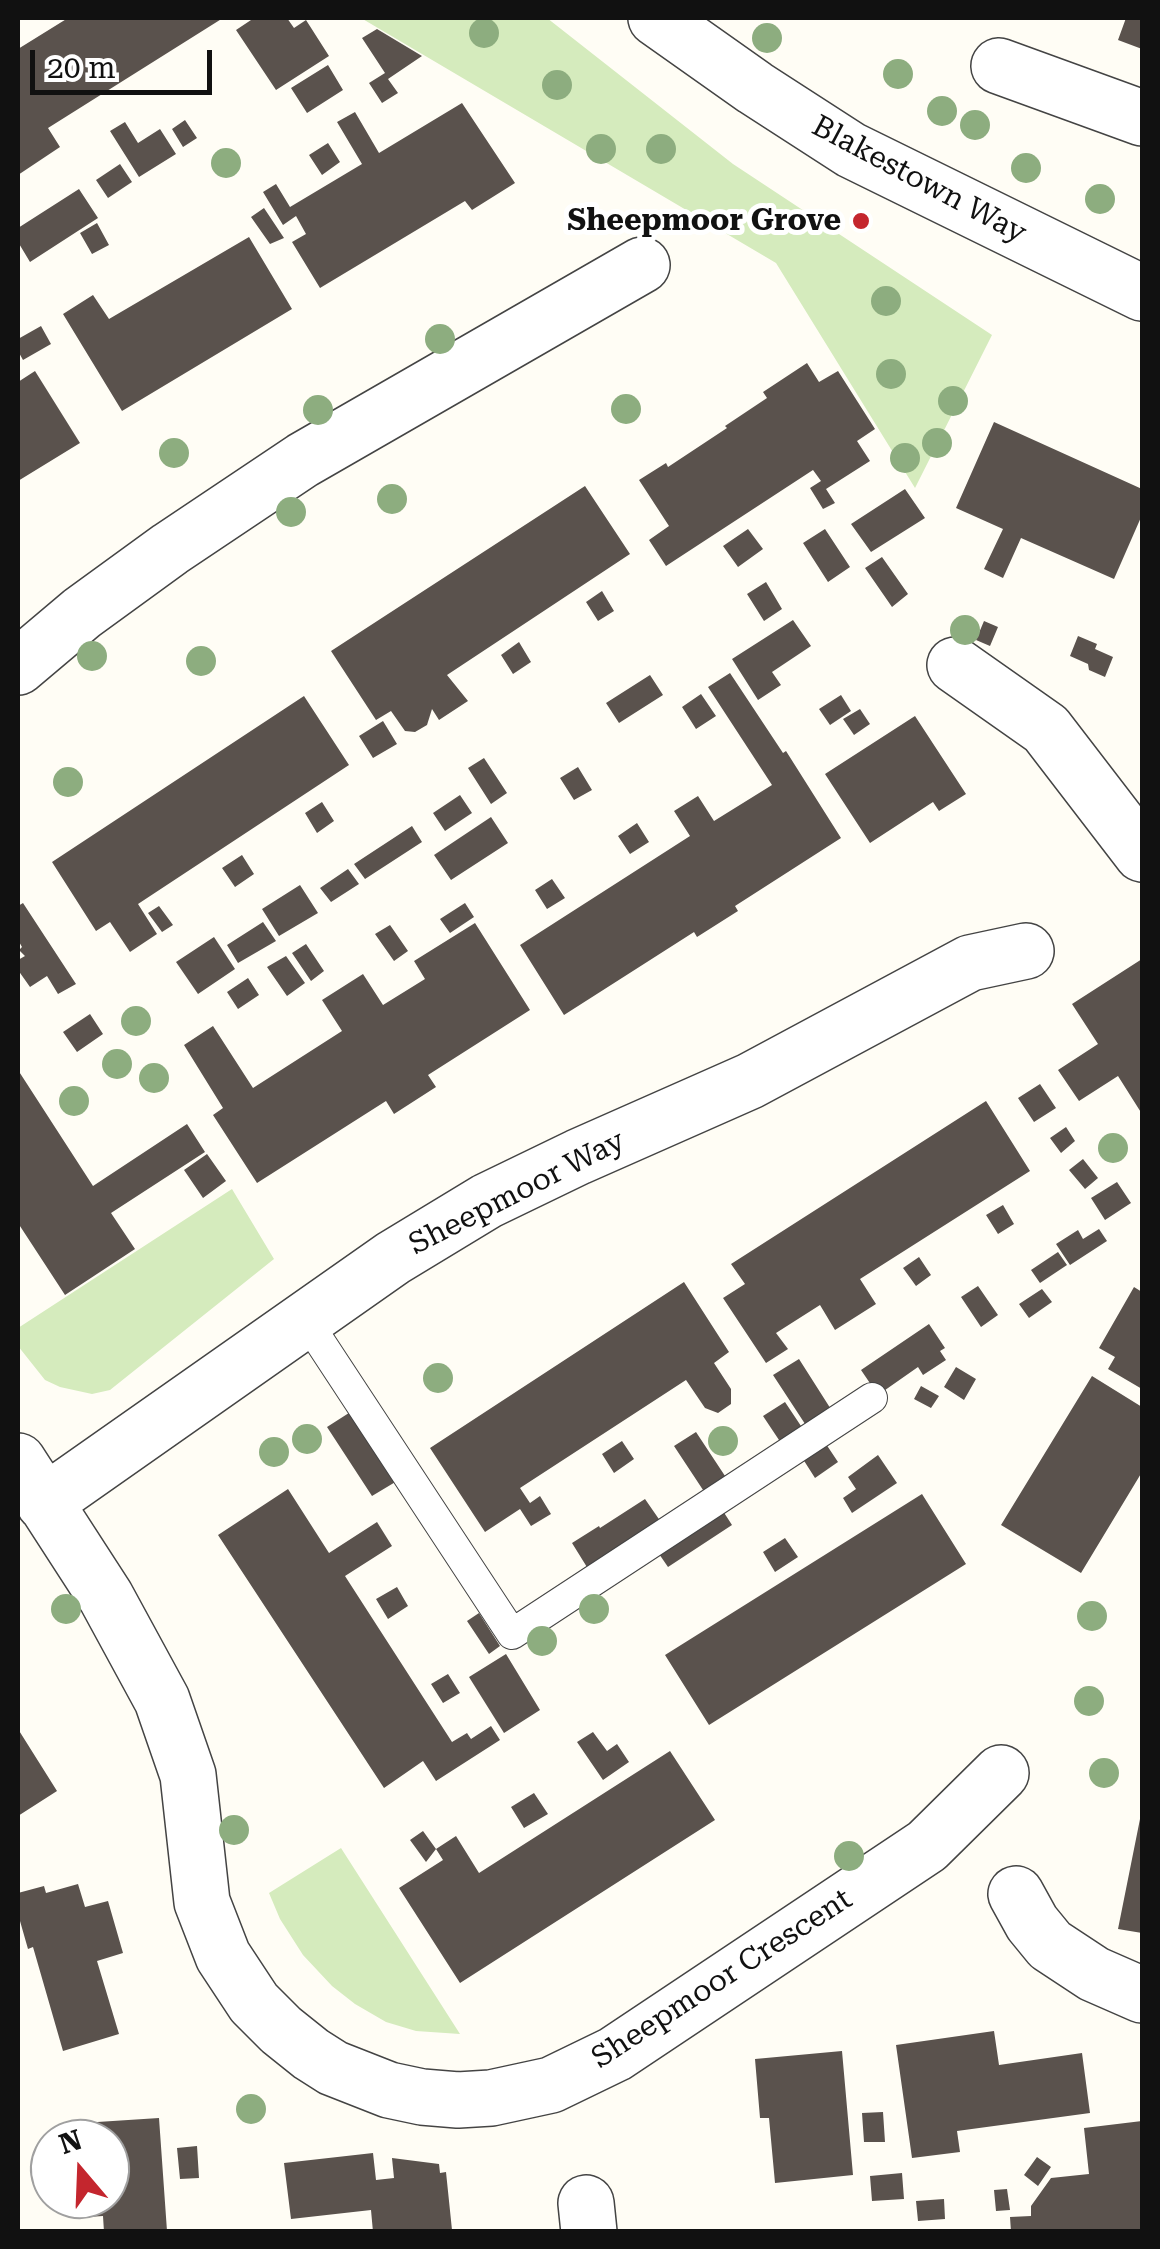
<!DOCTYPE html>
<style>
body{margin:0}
#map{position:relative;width:1160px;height:2249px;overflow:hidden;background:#fffdf5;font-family:"Roboto Serif",serif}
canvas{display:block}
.frame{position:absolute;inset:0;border:20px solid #111;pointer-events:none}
.north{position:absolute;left:30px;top:2119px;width:100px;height:100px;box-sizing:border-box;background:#fff;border:2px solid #a0a0a0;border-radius:50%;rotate:341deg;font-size:28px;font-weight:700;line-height:40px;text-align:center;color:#111}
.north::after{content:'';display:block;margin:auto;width:35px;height:45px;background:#c4262e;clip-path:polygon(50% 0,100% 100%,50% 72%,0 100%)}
.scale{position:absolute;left:30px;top:50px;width:182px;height:45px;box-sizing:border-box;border:5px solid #111;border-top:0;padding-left:12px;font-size:30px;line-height:35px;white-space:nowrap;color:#111;-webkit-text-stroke:8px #fff;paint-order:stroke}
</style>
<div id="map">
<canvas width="1160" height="2249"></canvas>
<div class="frame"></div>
<div class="north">N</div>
<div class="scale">20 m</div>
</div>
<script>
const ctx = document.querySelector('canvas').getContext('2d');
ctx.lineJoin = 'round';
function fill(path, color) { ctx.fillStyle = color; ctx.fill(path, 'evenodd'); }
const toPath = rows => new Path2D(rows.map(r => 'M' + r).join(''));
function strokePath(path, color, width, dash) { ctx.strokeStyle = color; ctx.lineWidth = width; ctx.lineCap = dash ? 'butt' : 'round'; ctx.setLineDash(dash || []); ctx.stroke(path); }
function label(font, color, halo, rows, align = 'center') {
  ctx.font = font + ' "Roboto Serif",serif'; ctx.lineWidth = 10; ctx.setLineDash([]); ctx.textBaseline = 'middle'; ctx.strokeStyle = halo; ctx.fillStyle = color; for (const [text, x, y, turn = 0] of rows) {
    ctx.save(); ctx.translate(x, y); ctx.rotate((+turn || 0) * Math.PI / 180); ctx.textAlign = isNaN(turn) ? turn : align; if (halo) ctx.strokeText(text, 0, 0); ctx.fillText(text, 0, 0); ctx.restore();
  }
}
fill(toPath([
 [361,18,547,18,733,164,992,335,915,488,776,263],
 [232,1189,274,1259,110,1390,92,1394,60,1387,45,1380,18,1346,18,1328],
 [341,1848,460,2034,416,2031,386,2022,355,2004,332,1986,303,1955,280,1919,269,1893]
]), '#d5ebbd');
fill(toPath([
 [68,18,223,18,48,128,60,147,18,175,18,49],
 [254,18,287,18,294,28,306,20,329,56,276,90,236,30],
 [1126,18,1142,18,1142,49,1118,40],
 [377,29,422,56,388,79,398,93,382,103,369,83,385,73,362,38],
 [328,65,343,90,307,113,291,88],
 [462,103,515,183,472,210,465,201,320,288,292,242,306,234,296,216,283,225,263,192,276,184,290,207,362,164,337,122,355,112,379,153],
 [185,120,197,138,183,147,172,129],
 [125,122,138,143,160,129,176,154,139,177,110,131],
 [328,143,340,162,322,175,309,155],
 [120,164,132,182,108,198,96,180],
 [79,189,98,218,30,262,18,242,18,228],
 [264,208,284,238,270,244,251,217],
 [97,223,109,245,92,254,80,233],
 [249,237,292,309,122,411,63,314,93,295,109,319],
 [41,326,51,344,23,360,18,351,18,339],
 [807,363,819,382,838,371,875,429,857,441,870,461,826,489,835,503,823,509,810,488,821,481,813,470,666,566,649,540,669,526,639,480,666,463,668,467,727,428,725,426,767,398,763,392],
 [35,371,80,443,18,481,18,382],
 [994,422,1142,489,1142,515,1114,579,1021,538,1003,578,984,569,1003,529,956,508],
 [585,486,630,554,447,675,468,701,439,720,432,709,427,725,415,732,405,731,391,711,376,720,331,651],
 [905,489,925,518,871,552,851,524],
 [748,529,763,549,738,567,723,546],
 [825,529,850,567,828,582,803,543],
 [882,557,908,594,892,607,865,568],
 [766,582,782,609,764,621,747,594],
 [602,591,614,611,598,621,586,602],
 [793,620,811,646,772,672,781,685,758,700,732,659],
 [984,621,998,627,990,646,976,640],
 [1078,636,1097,644,1095,649,1113,657,1105,677,1089,670,1088,664,1070,656],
 [519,642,531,662,513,674,501,655],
 [730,673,783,753,786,751,841,838,735,906,738,911,697,937,694,932,564,1015,520,945,690,836,674,811,698,796,714,821,772,785,708,687],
 [650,675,663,695,619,723,606,703],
 [701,694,716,716,696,729,682,707],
 [841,695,851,711,830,725,819,709],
 [304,696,349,765,138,904,157,934,130,952,110,922,96,931,52,862],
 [860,709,870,724,854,735,843,719],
 [915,716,966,794,939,811,933,802,870,843,825,774],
 [383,721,397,744,373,758,359,736],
 [484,758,507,793,491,804,468,768],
 [578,767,592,790,574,800,560,778],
 [460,795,472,813,445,831,433,813],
 [322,802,334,821,317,833,305,813],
 [491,817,508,843,451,880,434,855],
 [637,823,649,842,630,854,618,836],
 [412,826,422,842,365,879,354,864],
 [242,855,254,874,235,887,222,868],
 [348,869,359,884,331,902,320,888],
 [552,879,565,898,547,909,535,890],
 [300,885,318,913,279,936,262,909],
 [23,903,76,984,58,994,47,976,30,987,18,970,18,960,25,956,19,950,22,947,18,940,18,906],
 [465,903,474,917,450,933,440,919],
 [159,906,173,925,162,932,148,913],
 [263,922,276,941,238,963,227,945],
 [475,923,530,1010,428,1075,436,1087,394,1114,386,1101,257,1183,213,1115,223,1108,184,1045,213,1026,253,1088,342,1031,322,1000,363,974,383,1005,425,979,414,961],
 [390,925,408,951,394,961,375,934],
 [214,937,235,969,198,994,176,962],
 [306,944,324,971,311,981,292,953],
 [286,956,305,983,287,996,267,967],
 [1142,959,1142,1114,1118,1076,1079,1101,1058,1070,1098,1044,1072,1004],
 [248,978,259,995,238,1009,227,992],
 [90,1014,103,1034,77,1052,63,1032],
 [18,1070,93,1186,187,1124,205,1152,111,1213,135,1249,65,1295,18,1223],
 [1040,1084,1056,1108,1034,1122,1018,1098],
 [986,1101,1030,1171,860,1279,876,1304,835,1330,820,1305,776,1333,788,1349,766,1363,723,1298,745,1284,731,1264],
 [1066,1127,1075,1141,1061,1153,1050,1138],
 [207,1154,226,1181,203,1198,184,1170],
 [1083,1159,1098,1178,1085,1189,1069,1170],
 [1117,1182,1131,1203,1105,1220,1091,1198],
 [1003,1205,1014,1224,998,1234,986,1215],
 [1099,1229,1107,1241,1070,1265,1056,1244,1078,1230,1083,1239],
 [1058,1252,1067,1265,1040,1283,1031,1270],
 [919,1257,931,1275,916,1286,903,1268],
 [684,1282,729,1352,714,1363,731,1389,731,1404,718,1413,705,1408,686,1380,520,1488,530,1503,540,1496,551,1514,531,1526,520,1509,485,1532,430,1448],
 [978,1286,998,1315,981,1327,961,1297],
 [1134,1287,1142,1292,1142,1389,1108,1369,1115,1357,1099,1348],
 [1042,1289,1052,1302,1029,1318,1019,1304],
 [929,1324,945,1348,940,1351,946,1360,923,1375,918,1367,878,1395,861,1370],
 [799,1359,834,1414,809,1430,773,1375],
 [956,1367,976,1379,964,1400,944,1387],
 [1092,1376,1142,1407,1142,1472,1081,1573,1001,1525],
 [921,1386,939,1396,931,1408,914,1399],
 [785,1402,803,1429,781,1443,763,1416],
 [352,1411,397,1481,372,1496,327,1427],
 [696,1432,727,1479,705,1493,674,1446],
 [622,1441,634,1459,614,1473,602,1454],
 [824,1441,838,1462,815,1478,801,1456],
 [878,1455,897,1483,852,1513,843,1498,856,1489,848,1477],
 [288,1489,329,1553,377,1522,392,1546,345,1576,452,1742,467,1733,471,1739,491,1726,500,1740,436,1781,423,1761,384,1788,218,1535],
 [922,1494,966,1564,709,1725,665,1655],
 [645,1499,663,1525,590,1572,572,1543,599,1526,600,1528],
 [721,1508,732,1525,668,1567,657,1551],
 [785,1538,798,1557,775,1572,763,1552],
 [397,1587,408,1606,388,1619,376,1599],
 [479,1613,500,1646,489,1654,467,1621],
 [506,1654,540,1710,504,1733,469,1677],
 [448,1674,460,1693,443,1703,431,1684],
 [18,1729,57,1791,18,1816],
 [593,1732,607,1751,617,1744,629,1762,603,1780,577,1742],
 [670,1751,715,1820,460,1983,399,1888,443,1860,436,1849,456,1836,479,1873],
 [534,1793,548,1814,524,1828,511,1807],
 [1141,1814,1142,1814,1142,1933,1118,1929],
 [423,1831,436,1849,426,1862,410,1840],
 [78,1884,85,1907,108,1901,123,1953,97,1961,119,2034,63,2051,33,1947,28,1949,18,1914,18,1893,44,1886,46,1893],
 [994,2031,999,2065,1082,2053,1090,2113,957,2131,960,2152,912,2158,896,2045],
 [842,2051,853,2175,775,2183,769,2118,760,2118,755,2059],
 [883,2112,885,2142,864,2142,862,2113],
 [159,2118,167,2231,104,2232,103,2216,88,2217,87,2199,110,2199,110,2139,83,2139,82,2123],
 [1142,2121,1142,2232,1011,2232,1010,2217,1031,2216,1031,2206,1051,2178,1089,2174,1084,2128],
 [197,2146,199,2178,180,2179,177,2148],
 [373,2153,376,2180,394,2178,392,2158,439,2164,440,2173,446,2172,452,2230,373,2232,371,2210,291,2219,284,2163],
 [1037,2157,1051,2167,1038,2186,1024,2175],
 [902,2173,904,2199,872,2201,870,2176],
 [1007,2189,1010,2210,996,2211,994,2190],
 [944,2199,945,2219,918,2221,916,2201]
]), '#5a524d');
const service = toPath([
 [305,1319,512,1634,872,1398]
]);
const minor = toPath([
 [999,66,1142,118],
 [955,665,1046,729,1142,854],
 [18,667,82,613,170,549,303,460,642,265],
 [18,1461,106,1597,162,1700,188,1775,202,1902,223,1956,254,2003,281,2030,311,2054,333,2068,389,2090,422,2097,458,2100,491,2098,551,2085,615,2054,927,1846,1001,1773],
 [44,1503,393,1258,487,1201,578,1157,750,1081,970,963,1026,951],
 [1016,1894,1032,1923,1050,1945,1094,1974,1142,1995],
 [586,2203,589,2232]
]);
const tertiary = toPath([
 [656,18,755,88,851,150,1142,293]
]);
strokePath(service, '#444', 32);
strokePath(minor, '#444', 58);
strokePath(tertiary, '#444', 58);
strokePath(service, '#fff', 30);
strokePath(minor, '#fff', 55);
strokePath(tertiary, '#fff', 55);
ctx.fillStyle = '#8dad7f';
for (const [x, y] of [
 [484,33],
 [767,38],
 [898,74],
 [557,85],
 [942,111],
 [975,125],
 [601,149],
 [661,149],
 [226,163],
 [1026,168],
 [1100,199],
 [886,301],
 [440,339],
 [891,374],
 [953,401],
 [626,409],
 [318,410],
 [937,443],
 [174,453],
 [905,458],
 [392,499],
 [291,512],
 [965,630],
 [92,656],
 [201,661],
 [68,782],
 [136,1021],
 [117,1064],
 [154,1078],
 [74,1101],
 [1113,1148],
 [438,1378],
 [307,1439],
 [723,1441],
 [274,1452],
 [66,1609],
 [594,1609],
 [1092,1616],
 [542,1641],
 [1089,1701],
 [1104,1773],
 [234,1830],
 [849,1856],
 [251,2109]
]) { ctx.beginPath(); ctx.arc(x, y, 15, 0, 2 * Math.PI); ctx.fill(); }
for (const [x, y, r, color] of [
 [861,221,10,"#c4262e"]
]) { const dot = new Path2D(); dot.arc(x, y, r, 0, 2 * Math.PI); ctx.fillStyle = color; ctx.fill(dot); strokePath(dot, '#fff', 4); }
label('30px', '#111', '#fff', [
 ["Blakestown Way",919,180,28],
 ["Sheepmoor Way",517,1193,-27],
 ["Sheepmoor Crescent",722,1979,-33]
]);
label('bold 30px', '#111', '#fff', [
 ["Sheepmoor Grove",841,221]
], 'right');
</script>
